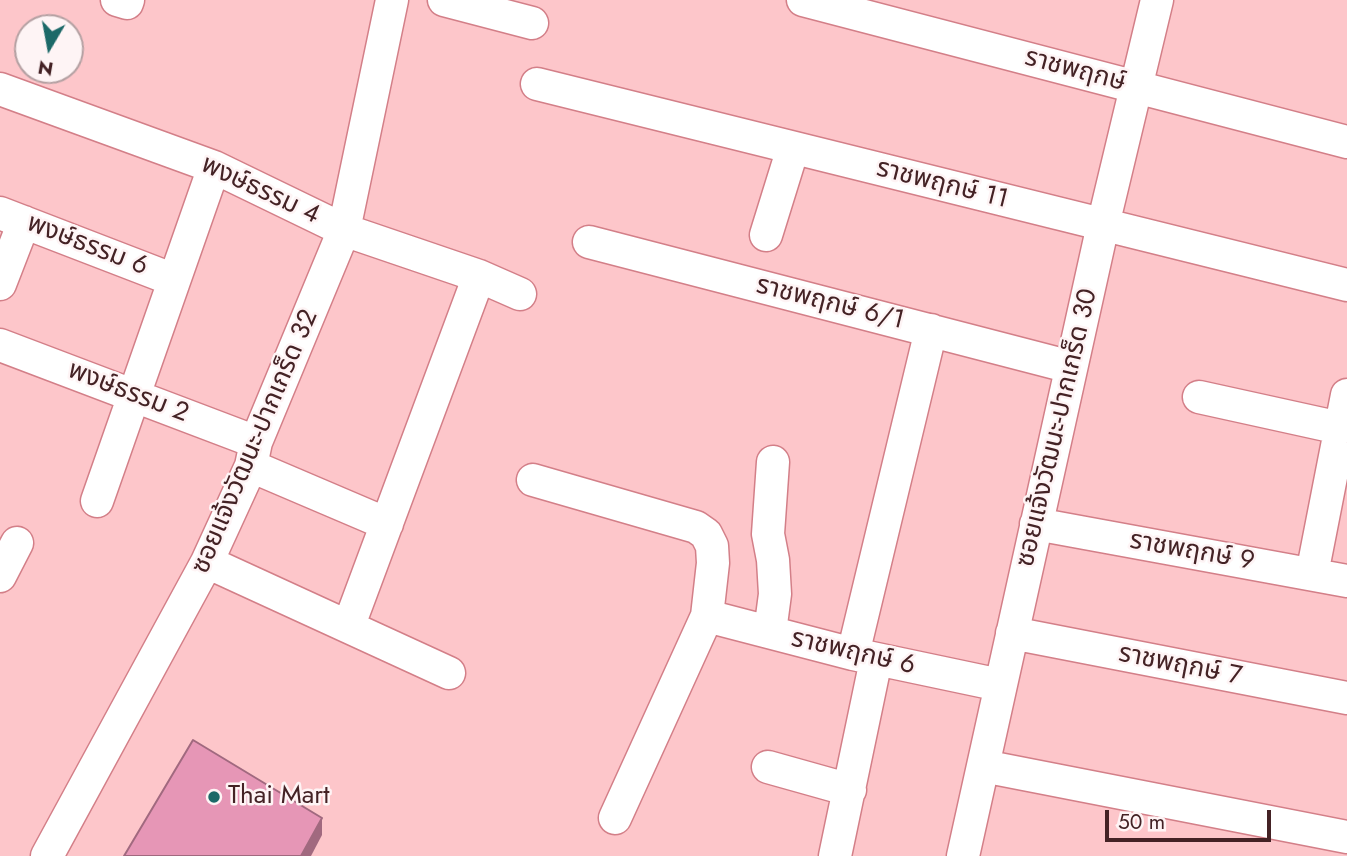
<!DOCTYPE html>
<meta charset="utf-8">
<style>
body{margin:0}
#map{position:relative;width:1347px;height:856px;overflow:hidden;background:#fdc6ca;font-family:Jost,sans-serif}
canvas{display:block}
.north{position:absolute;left:14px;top:14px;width:70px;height:70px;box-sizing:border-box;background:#fef4f5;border:2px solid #b4a0a2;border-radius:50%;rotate:190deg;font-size:19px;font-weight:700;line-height:28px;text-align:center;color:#442225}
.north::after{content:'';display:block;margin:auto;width:24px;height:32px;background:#1c6968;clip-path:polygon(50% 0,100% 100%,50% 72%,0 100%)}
.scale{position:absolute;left:1105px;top:810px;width:166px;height:32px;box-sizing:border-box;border:4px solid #442225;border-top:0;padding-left:9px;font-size:21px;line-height:24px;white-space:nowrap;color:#442225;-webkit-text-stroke:5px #fef4f5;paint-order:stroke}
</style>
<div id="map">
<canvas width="1347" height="856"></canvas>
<div class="north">N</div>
<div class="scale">50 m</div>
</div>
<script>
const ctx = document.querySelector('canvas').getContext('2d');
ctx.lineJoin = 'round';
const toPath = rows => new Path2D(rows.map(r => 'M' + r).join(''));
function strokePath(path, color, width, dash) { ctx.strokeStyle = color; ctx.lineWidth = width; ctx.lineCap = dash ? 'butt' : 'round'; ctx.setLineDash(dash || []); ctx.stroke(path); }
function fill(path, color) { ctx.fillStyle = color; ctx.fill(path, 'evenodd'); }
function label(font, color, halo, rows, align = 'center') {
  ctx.font = font + ' Jost,"Noto Sans Thai",sans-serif'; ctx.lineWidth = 5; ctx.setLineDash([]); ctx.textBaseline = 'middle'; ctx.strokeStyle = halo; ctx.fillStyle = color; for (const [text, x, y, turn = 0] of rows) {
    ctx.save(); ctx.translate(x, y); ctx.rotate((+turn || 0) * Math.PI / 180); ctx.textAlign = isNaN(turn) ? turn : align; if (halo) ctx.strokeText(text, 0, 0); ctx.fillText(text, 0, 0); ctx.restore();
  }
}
const minor = toPath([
 [117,0,127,3,128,0],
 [444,0,532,23],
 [803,0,1347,142],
 [537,84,1347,285],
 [0,89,214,167,344,230,479,276,520,294],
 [0,213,174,280],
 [766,235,793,148],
 [589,242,1071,367],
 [0,284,24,222],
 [0,345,256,442],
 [1199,397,1340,428],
 [251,466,387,524],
 [533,480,696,527,706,534,712,546,713,563,707,616,615,818],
 [97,501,214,167],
 [1036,524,1347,581],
 [207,562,449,673],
 [1312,574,1347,395],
 [0,576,17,543],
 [707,616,853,654,1000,685],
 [349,625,479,276],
 [770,632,775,594,773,560,768,534,773,462],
 [1012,633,1347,698],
 [853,654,931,330],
 [983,766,1347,837],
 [768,767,850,790],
 [47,856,207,562,251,466,256,442,344,230,392,0],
 [835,856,876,660],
 [963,856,1103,225,1157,0]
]);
strokePath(minor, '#d37f88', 35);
strokePath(minor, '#fff', 32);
fill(toPath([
 [322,818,322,835,311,856,301,856]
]), '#a1697f');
const building = toPath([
 [193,740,322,818,301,856,124,856,193,740]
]);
fill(building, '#e696b6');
strokePath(building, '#a1697f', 2);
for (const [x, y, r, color] of [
 [214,797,7,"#1c6968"]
]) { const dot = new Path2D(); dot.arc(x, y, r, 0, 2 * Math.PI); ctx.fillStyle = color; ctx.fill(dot); strokePath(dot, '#fef4f5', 2.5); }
label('26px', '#442225', '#fef4f5', [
 ["ราชพฤกษ์",1075,71,15],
 ["ราชพฤกษ์ 11",942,185,14],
 ["พงษ์ธรรม 4",260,191,25],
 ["พงษ์ธรรม 6",87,246,21],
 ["ราชพฤกษ์ 6/1",830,304,14],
 ["พงษ์ธรรม 2",128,393,21],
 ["ซอยแจ้งวัฒนะ-ปากเกร็ด 30",1058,428,-77],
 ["ซอยแจ้งวัฒนะ-ปากเกร็ด 32",256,442,-67],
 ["ราชพฤกษ์ 9",1192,552,10],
 ["ราชพฤกษ์ 6",853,653,13],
 ["ราชพฤกษ์ 7",1180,666,11]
]);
label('26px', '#442225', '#fef4f5', [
 ["Thai Mart",228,797]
], 'left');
</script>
